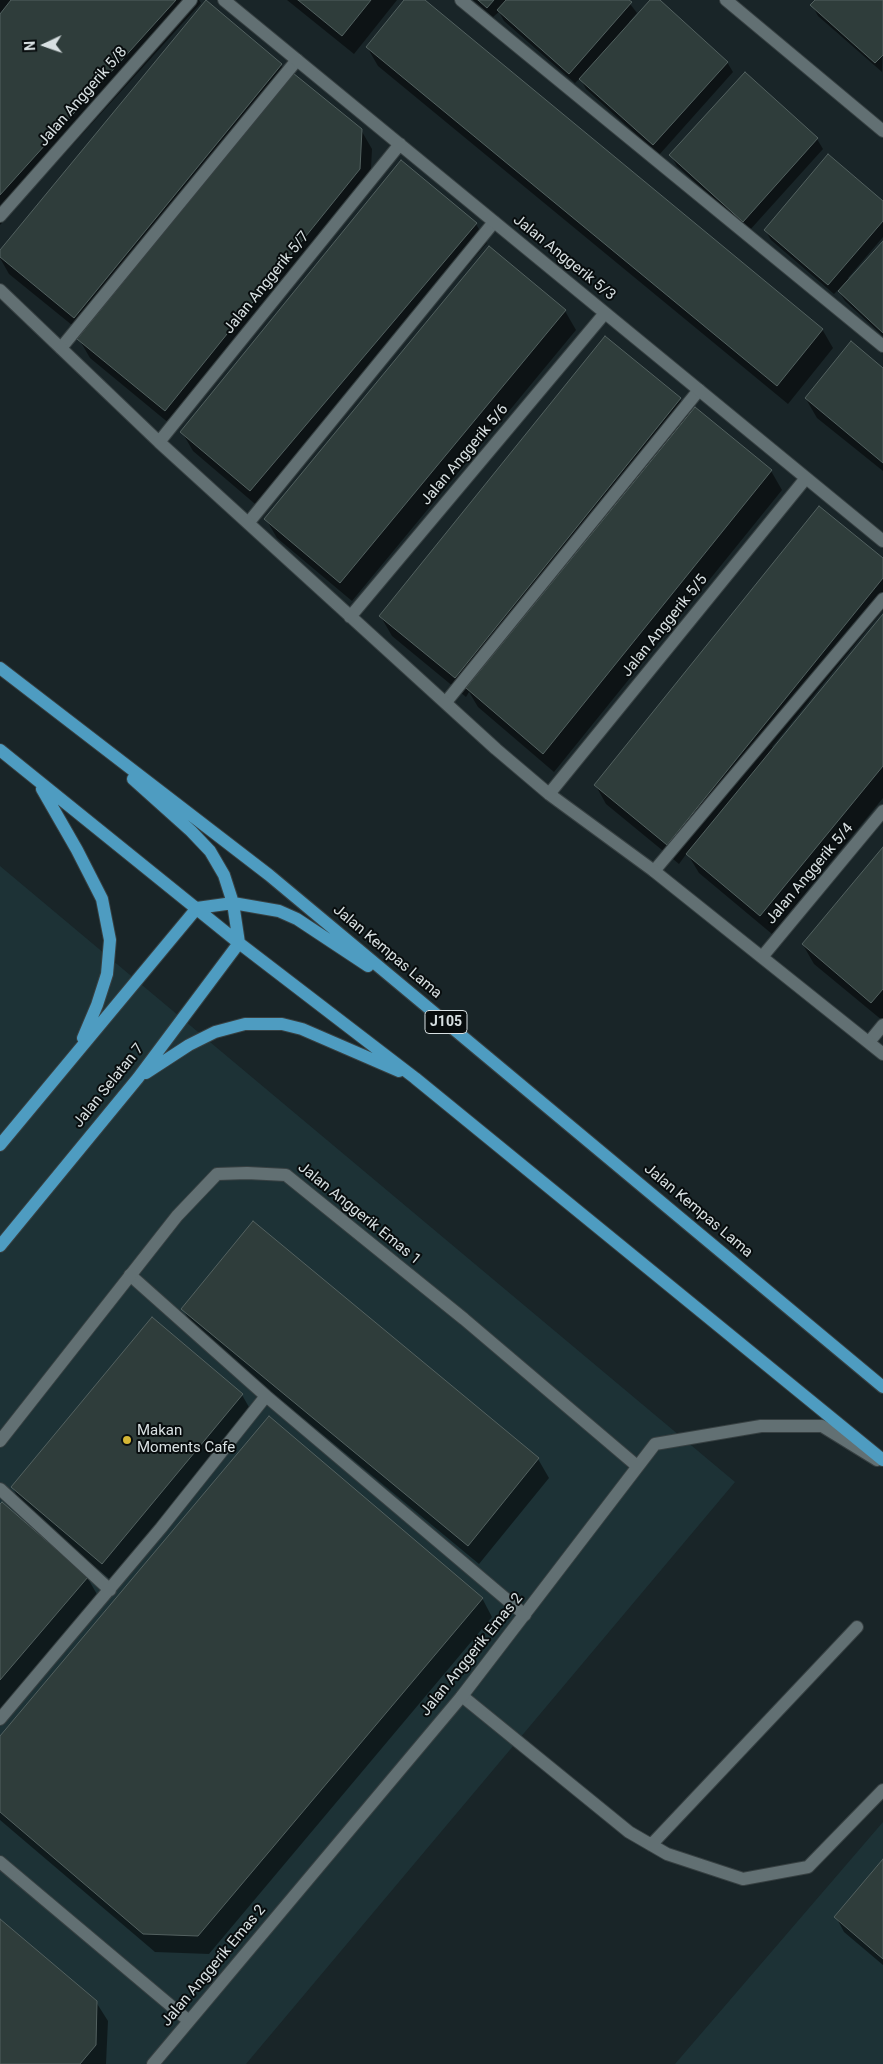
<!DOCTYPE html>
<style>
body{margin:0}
#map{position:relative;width:883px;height:2064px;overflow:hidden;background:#192528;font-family:Roboto,sans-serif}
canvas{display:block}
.north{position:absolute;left:20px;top:20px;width:50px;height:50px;-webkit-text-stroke:4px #080d0e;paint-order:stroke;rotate:267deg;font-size:14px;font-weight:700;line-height:20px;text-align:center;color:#d8e0e2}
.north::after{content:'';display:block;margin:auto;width:18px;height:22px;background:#d8e0e2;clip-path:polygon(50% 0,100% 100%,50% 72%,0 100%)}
</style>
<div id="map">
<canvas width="883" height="2064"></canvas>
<div class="north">N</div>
</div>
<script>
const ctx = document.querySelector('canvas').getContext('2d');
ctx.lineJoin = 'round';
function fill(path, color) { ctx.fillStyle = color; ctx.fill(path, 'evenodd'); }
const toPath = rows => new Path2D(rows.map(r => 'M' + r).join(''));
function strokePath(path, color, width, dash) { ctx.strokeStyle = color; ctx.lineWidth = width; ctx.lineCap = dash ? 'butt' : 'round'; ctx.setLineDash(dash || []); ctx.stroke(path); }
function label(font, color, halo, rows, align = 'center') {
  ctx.font = font + ' Roboto,sans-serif'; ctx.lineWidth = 4; ctx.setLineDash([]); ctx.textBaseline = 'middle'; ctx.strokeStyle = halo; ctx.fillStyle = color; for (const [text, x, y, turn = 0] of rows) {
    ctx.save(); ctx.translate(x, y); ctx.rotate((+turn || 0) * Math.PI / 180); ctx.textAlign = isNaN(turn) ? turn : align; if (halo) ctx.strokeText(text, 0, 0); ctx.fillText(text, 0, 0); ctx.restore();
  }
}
fill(toPath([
 [0,866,735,1482,246,2064,0,2064],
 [883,1822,883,2064,675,2064]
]), '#1d3236');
fill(toPath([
 [0,0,199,0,201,3,0,225],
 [287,0,397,0,354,54],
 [405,0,423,0,822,329,833,348,788,404,378,66,367,47],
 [473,0,627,0,637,13,629,22,630,24,652,0,659,0,727,62,733,72,659,155,586,89,580,78,575,83,504,21,499,12,493,17],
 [817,0,883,0,882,72,818,16,812,5],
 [207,2,281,65,289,79,361,130,372,149,370,188,176,429,90,358,79,339,83,334,9,274,0,258,0,252],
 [817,139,823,149,749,231,677,166,671,156],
 [883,202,883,237,848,278,850,279,883,243,883,336,845,301,838,290,834,294,771,240,765,230],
 [476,224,487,243,261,509,193,451,182,432],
 [565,311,576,330,352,601,277,538,266,519],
 [883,369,883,471,817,418,806,399],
 [680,399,689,416,695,409,771,471,782,490,554,772,478,707,469,692,466,697,392,636,381,617],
 [883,560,883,610,772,747,774,749,883,616,883,798,772,934,699,873,687,853,679,864,606,804,596,786],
 [883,849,883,1021,814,964,803,945],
 [253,1223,538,1459,549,1478,479,1564,194,1328,183,1309],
 [242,1395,253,1414,113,1582,23,1506,12,1487],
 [0,1506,87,1577,98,1596,0,1711],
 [482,1598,492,1617,209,1954,155,1952,0,1820,0,1738],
 [883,1861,883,1965,844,1932,836,1917],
 [0,1921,96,2002,108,2021,106,2064,0,2064]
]), '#0007');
const building = toPath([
 [11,0,176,0,0,195,0,14,11,0],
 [206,0,282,64,74,318,0,257,0,250,206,0],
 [298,0,371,0,342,36,298,0],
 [404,0,425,0,823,329,777,386,366,47,404,0],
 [478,0,494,0,487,8,478,0],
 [506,0,629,0,632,2,569,74,497,10,506,0],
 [650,0,660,0,728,62,653,145,579,79,650,0],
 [815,0,883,0,883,55,875,63,810,5,815,0],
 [745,72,818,138,743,222,669,155,745,72],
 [293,73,362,129,360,169,165,411,77,339,293,73],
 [828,154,883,201,883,221,828,285,764,230,828,154],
 [401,160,477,223,250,491,180,432,401,160],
 [883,241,883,333,838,291,883,241],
 [489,246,566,310,340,583,264,519,489,246],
 [605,336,681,398,455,678,379,616,605,336],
 [851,341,883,368,883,463,805,398,851,341],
 [695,407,772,470,543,754,466,688,695,407],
 [819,506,883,558,883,578,667,845,594,785,819,506],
 [883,614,883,766,760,916,686,854,883,614],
 [883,847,883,989,871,1003,802,944,883,847],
 [253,1221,539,1458,468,1546,181,1309,253,1221],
 [152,1317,243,1394,102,1564,11,1487,152,1317],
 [269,1416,483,1598,198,1936,143,1934,0,1812,0,1736,269,1416],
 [2,1502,88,1577,0,1680,0,1504,2,1502],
 [883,1859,883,1959,834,1917,883,1859],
 [0,1919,97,2001,96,2045,80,2064,0,2064,0,1919]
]);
fill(building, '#2f3d3b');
strokePath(building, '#536160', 1);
const service = toPath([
 [461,0,883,346],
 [61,348,297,60],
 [249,522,494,222],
 [446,702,699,390],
 [654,871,883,599],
 [869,1042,883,1025],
 [130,1275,266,1396],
 [0,1489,110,1590],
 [462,1696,629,1832,667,1854,743,1879,808,1867,883,1790],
 [0,1719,161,1528,266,1396,525,1615],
 [651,1845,857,1627]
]);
const minor = toPath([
 [224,0,883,541],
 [726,0,883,131],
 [0,216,191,0],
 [0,290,159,442,496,749,549,794,654,871,883,1054],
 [159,442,400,144],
 [350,617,605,313],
 [549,794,806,478],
 [762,957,883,811],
 [0,1441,177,1216,217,1174,247,1173,286,1175,464,1319,637,1466],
 [0,1862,189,2021],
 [153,2064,462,1696,655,1444,761,1426,822,1426,877,1460]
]);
const primary = toPath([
 [0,668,269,875,883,1387],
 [0,750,239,943,415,1078,883,1460],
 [42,789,77,850,102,899,110,940,107,974,97,1005,83,1038],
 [146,1073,189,1045,215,1032,245,1024,282,1024,302,1029,399,1071],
 [0,1145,197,908,233,903,279,911,297,919,368,966],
 [0,1246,138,1078,239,943,233,903,224,875,210,851,191,831,133,779]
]);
strokePath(service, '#374042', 14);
strokePath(minor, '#374042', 14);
strokePath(primary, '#374042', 14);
strokePath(service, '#627073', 12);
strokePath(minor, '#627073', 12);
strokePath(primary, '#4e9cc1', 12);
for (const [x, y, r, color] of [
 [127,1440,5,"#d4b635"]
]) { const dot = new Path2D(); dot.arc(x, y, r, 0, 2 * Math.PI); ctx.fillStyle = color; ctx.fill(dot); strokePath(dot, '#080d0e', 2); }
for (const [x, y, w] of [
 [446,1022,42]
]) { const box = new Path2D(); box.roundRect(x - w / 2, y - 11.5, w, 23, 4); ctx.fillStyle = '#080d0e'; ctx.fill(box); strokePath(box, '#d8e0e2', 1); }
label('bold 14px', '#d8e0e2', null, [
 ["J105",446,1022]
]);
label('15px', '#d8e0e2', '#080d0e', [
 ["Jalan Anggerik 5/8",83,97,-49],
 ["Jalan Anggerik 5/3",564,258,39],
 ["Jalan Anggerik 5/7",267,283,-51],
 ["Jalan Anggerik 5/6",465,455,-50],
 ["Jalan Anggerik 5/5",665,626,-51],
 ["Jalan Anggerik 5/4",810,874,-50],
 ["Jalan Kempas Lama",387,952,40],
 ["Jalan Selatan 7",109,1086,-51],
 ["Jalan Kempas Lama",698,1211,40],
 ["Jalan Anggerik Emas 1",359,1214,39],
 ["Jalan Anggerik Emas 2",472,1655,-51],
 ["Jalan Anggerik Emas 2",214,1966,-50]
]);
label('15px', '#d8e0e2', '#080d0e', [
 ["Makan",137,1431],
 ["Moments Cafe",137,1448]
], 'left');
</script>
